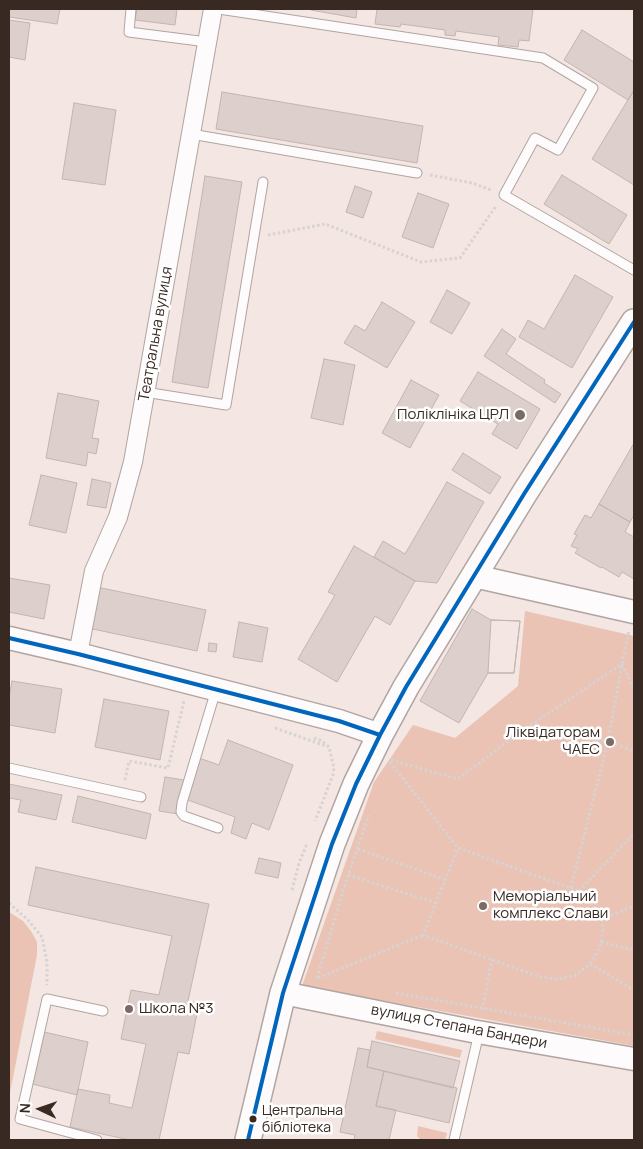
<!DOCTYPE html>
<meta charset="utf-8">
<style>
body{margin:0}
#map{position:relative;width:643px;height:1149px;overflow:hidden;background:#f4e6e2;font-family:Manrope,sans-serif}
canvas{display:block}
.frame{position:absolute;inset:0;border:10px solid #382923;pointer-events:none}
.north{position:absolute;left:15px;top:1084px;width:50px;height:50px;-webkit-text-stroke:4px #fff;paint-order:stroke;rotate:273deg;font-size:14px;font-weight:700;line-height:20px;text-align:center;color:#382923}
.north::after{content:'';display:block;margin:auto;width:18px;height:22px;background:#382923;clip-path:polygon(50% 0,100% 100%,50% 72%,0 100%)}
</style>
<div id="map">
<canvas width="643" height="1149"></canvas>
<div class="frame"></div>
<div class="north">N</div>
</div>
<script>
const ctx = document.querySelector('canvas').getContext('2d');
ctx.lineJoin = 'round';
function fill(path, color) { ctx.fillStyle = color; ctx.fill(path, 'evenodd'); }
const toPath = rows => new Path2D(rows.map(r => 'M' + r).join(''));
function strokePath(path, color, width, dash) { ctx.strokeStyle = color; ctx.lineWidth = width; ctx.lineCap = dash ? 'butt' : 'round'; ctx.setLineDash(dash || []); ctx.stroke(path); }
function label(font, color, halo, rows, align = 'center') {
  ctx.font = font + ' Manrope,sans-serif'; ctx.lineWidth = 5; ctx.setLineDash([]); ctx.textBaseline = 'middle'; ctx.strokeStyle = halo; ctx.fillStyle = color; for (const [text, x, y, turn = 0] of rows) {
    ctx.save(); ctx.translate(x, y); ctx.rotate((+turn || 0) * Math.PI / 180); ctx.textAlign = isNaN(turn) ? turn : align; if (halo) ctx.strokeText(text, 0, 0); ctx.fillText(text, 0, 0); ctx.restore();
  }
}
fill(toPath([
 [525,611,634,636,634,1046,302,986,374,782,413,725,455,738,518,686],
 [9,912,23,921,31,931,37,942,37,955,9,1098],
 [377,1031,462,1050,460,1058,375,1039],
 [418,1126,447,1133,445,1140,421,1140,417,1136]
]), '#eac3b5');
const building = toPath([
 [9,9,60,9,57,24,9,17,9,9],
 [137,9,177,9,175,25,135,20,137,9],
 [311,9,357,9,356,18,311,10,311,9],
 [377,9,533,9,529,41,519,40,518,47,498,45,499,37,456,31,455,36,445,35,445,30,401,24,400,27,375,24,377,9],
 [9,20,30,23,25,60,9,57,9,20],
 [582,30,634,62,634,90,628,100,564,60,582,30],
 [634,90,634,185,592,159,634,90],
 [222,92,423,126,417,163,216,129,222,92],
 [74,103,116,110,105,185,62,179,74,103],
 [562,175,627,215,609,244,544,204,562,175],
 [205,176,242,182,208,388,172,382,205,176],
 [355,186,372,192,363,218,346,212,355,186],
 [418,193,449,204,433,248,402,237,418,193],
 [575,275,613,297,572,368,519,337,528,320,544,329,575,275],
 [447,290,470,303,452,334,430,322,447,290],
 [382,302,415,322,387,368,344,343,355,325,365,331,382,302],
 [502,329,516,339,506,354,545,380,544,383,561,394,555,403,484,356,502,329],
 [324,359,355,365,343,425,311,418,324,359],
 [478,372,540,409,517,449,492,434,498,424,460,401,478,372],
 [411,380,439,395,410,448,382,433,411,380],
 [58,393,99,401,92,438,99,439,96,454,88,452,86,466,46,458,58,393],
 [634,443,634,515,630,522,599,504,634,443],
 [463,453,501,477,490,494,452,470,463,453],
 [41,475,77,483,66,533,29,525,41,475],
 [92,479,111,483,106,508,87,505,92,479],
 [447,482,484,502,437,583,415,581,374,557,383,541,405,554,447,482],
 [599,504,630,522,625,532,634,537,634,579,622,572,619,577,602,567,601,568,575,553,578,549,571,546,577,535,574,534,585,515,591,518,599,504],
 [354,546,415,581,390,625,375,616,337,682,298,659,335,595,328,592,354,546],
 [9,578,50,585,44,619,9,612,9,578],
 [97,587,206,610,197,651,88,628,97,587],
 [472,609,491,620,520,621,514,673,488,673,459,723,420,701,472,609],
 [491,620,520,621,514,673,488,673,491,620],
 [239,622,268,628,262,662,233,657,239,622],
 [209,643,217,644,216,652,208,651,209,643],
 [12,681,62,689,55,733,9,725,9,698,12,681],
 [104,699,169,711,160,760,95,747,104,699],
 [228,740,293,765,269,830,252,823,246,839,231,833,235,817,185,799,199,758,219,765,228,740],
 [165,777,184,780,178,814,159,811,165,777],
 [9,784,62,795,56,820,18,812,21,800,9,798,9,784],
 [78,796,151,814,146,839,72,822,78,796],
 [259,858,281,863,278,878,255,873,259,858],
 [36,867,209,904,188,1001,199,1003,189,1054,178,1052,159,1140,130,1140,70,1127,78,1089,110,1095,109,1103,132,1108,146,1044,121,1039,131,990,159,995,172,936,28,905,36,867],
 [44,1032,88,1042,77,1095,32,1084,44,1032],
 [372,1041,460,1061,453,1088,367,1067,372,1041],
 [358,1048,370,1050,367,1067,384,1071,376,1106,396,1110,389,1140,354,1140,355,1135,340,1132,358,1048],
 [384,1071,457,1088,449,1123,376,1106,384,1071]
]);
fill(building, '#ddcfcb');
strokePath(building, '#c2b5b0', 1);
const service = toPath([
 [131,9,129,32,207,42],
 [219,9,543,58,593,88,558,150,535,138,504,195,634,270],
 [191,134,417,173],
 [145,392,226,405,263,182],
 [216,690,182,803,181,812,184,816,218,828],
 [9,768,141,797],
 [97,1140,20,1119,47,999,103,1011],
 [454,1140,479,1033]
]);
const minor = toPath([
 [78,654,94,571,118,517,133,462,213,9]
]);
const tertiary = toPath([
 [474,576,634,612],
 [9,638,78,654,339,721,380,735],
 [283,993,472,1031,634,1059]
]);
const secondary = toPath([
 [248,1140,283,993,332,844,356,784,380,735,406,687,524,494,634,322]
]);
strokePath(service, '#b1a5a1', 11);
strokePath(minor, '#b1a5a1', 20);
strokePath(tertiary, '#b1a5a1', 25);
strokePath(secondary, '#b1a5a1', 28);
strokePath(toPath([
 [430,175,472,183,491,190],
 [268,235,325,224,421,262,460,258,496,206],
 [275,728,326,746],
 [522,731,608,741,634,751],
 [314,738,322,741,329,747,334,768,333,775,315,821],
 [391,760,458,779,522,731,622,664,634,688],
 [390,762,458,848,571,888,579,891,588,898,598,912,602,920,603,930,600,948,590,964,576,975,557,979,540,977,423,935,458,848],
 [125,780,129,761,168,768,184,701],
 [358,849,446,880],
 [348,875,436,903],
 [571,888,608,741,622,664,629,630],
 [292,890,299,863,307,844],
 [579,891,634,834],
 [9,903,28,920,42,937,47,962,47,985],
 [602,920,634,906],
 [601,942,634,950],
 [590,964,634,990],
 [317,978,348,875,369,815],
 [318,978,423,935],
 [396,993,634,1035],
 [482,1010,492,959]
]), '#d7d3d2', 3, [2.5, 2.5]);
strokePath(service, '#fdfbfb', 9);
strokePath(minor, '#fdfbfb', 18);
strokePath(tertiary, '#fdfbfb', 22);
strokePath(secondary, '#fdfbfb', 25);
strokePath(toPath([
 [9,638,78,654,339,721,380,735],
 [248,1140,283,993,332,844,356,784,380,735,406,687,524,494,634,322]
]), '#0065bd', 4);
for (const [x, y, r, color] of [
 [520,415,6,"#7a6b66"],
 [610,742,5,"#7a6b66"],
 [483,906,5,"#7a6b66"],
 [129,1009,5,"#7a6b66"],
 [253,1119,4.5,"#382923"]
]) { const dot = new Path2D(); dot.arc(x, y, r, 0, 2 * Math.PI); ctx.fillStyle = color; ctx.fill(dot); strokePath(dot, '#fff', 2); }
label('14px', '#382923', '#fff', [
 ["Центральна",262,1111],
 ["бібліотека",262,1128]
], 'left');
label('15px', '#382923', '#fff', [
 ["Театральна вулиця",156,334,-80],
 ["вулиця Степана Бандери",459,1027,11]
]);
label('15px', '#382923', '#fff', [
 ["Поліклініка ЦРЛ",509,415],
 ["Ліквідаторам",600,733],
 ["ЧАЕС",600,750],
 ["Меморіальний",493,897,"left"],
 ["комплекс Слави",493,914,"left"],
 ["Школа №3",139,1009,"left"]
], 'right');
</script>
